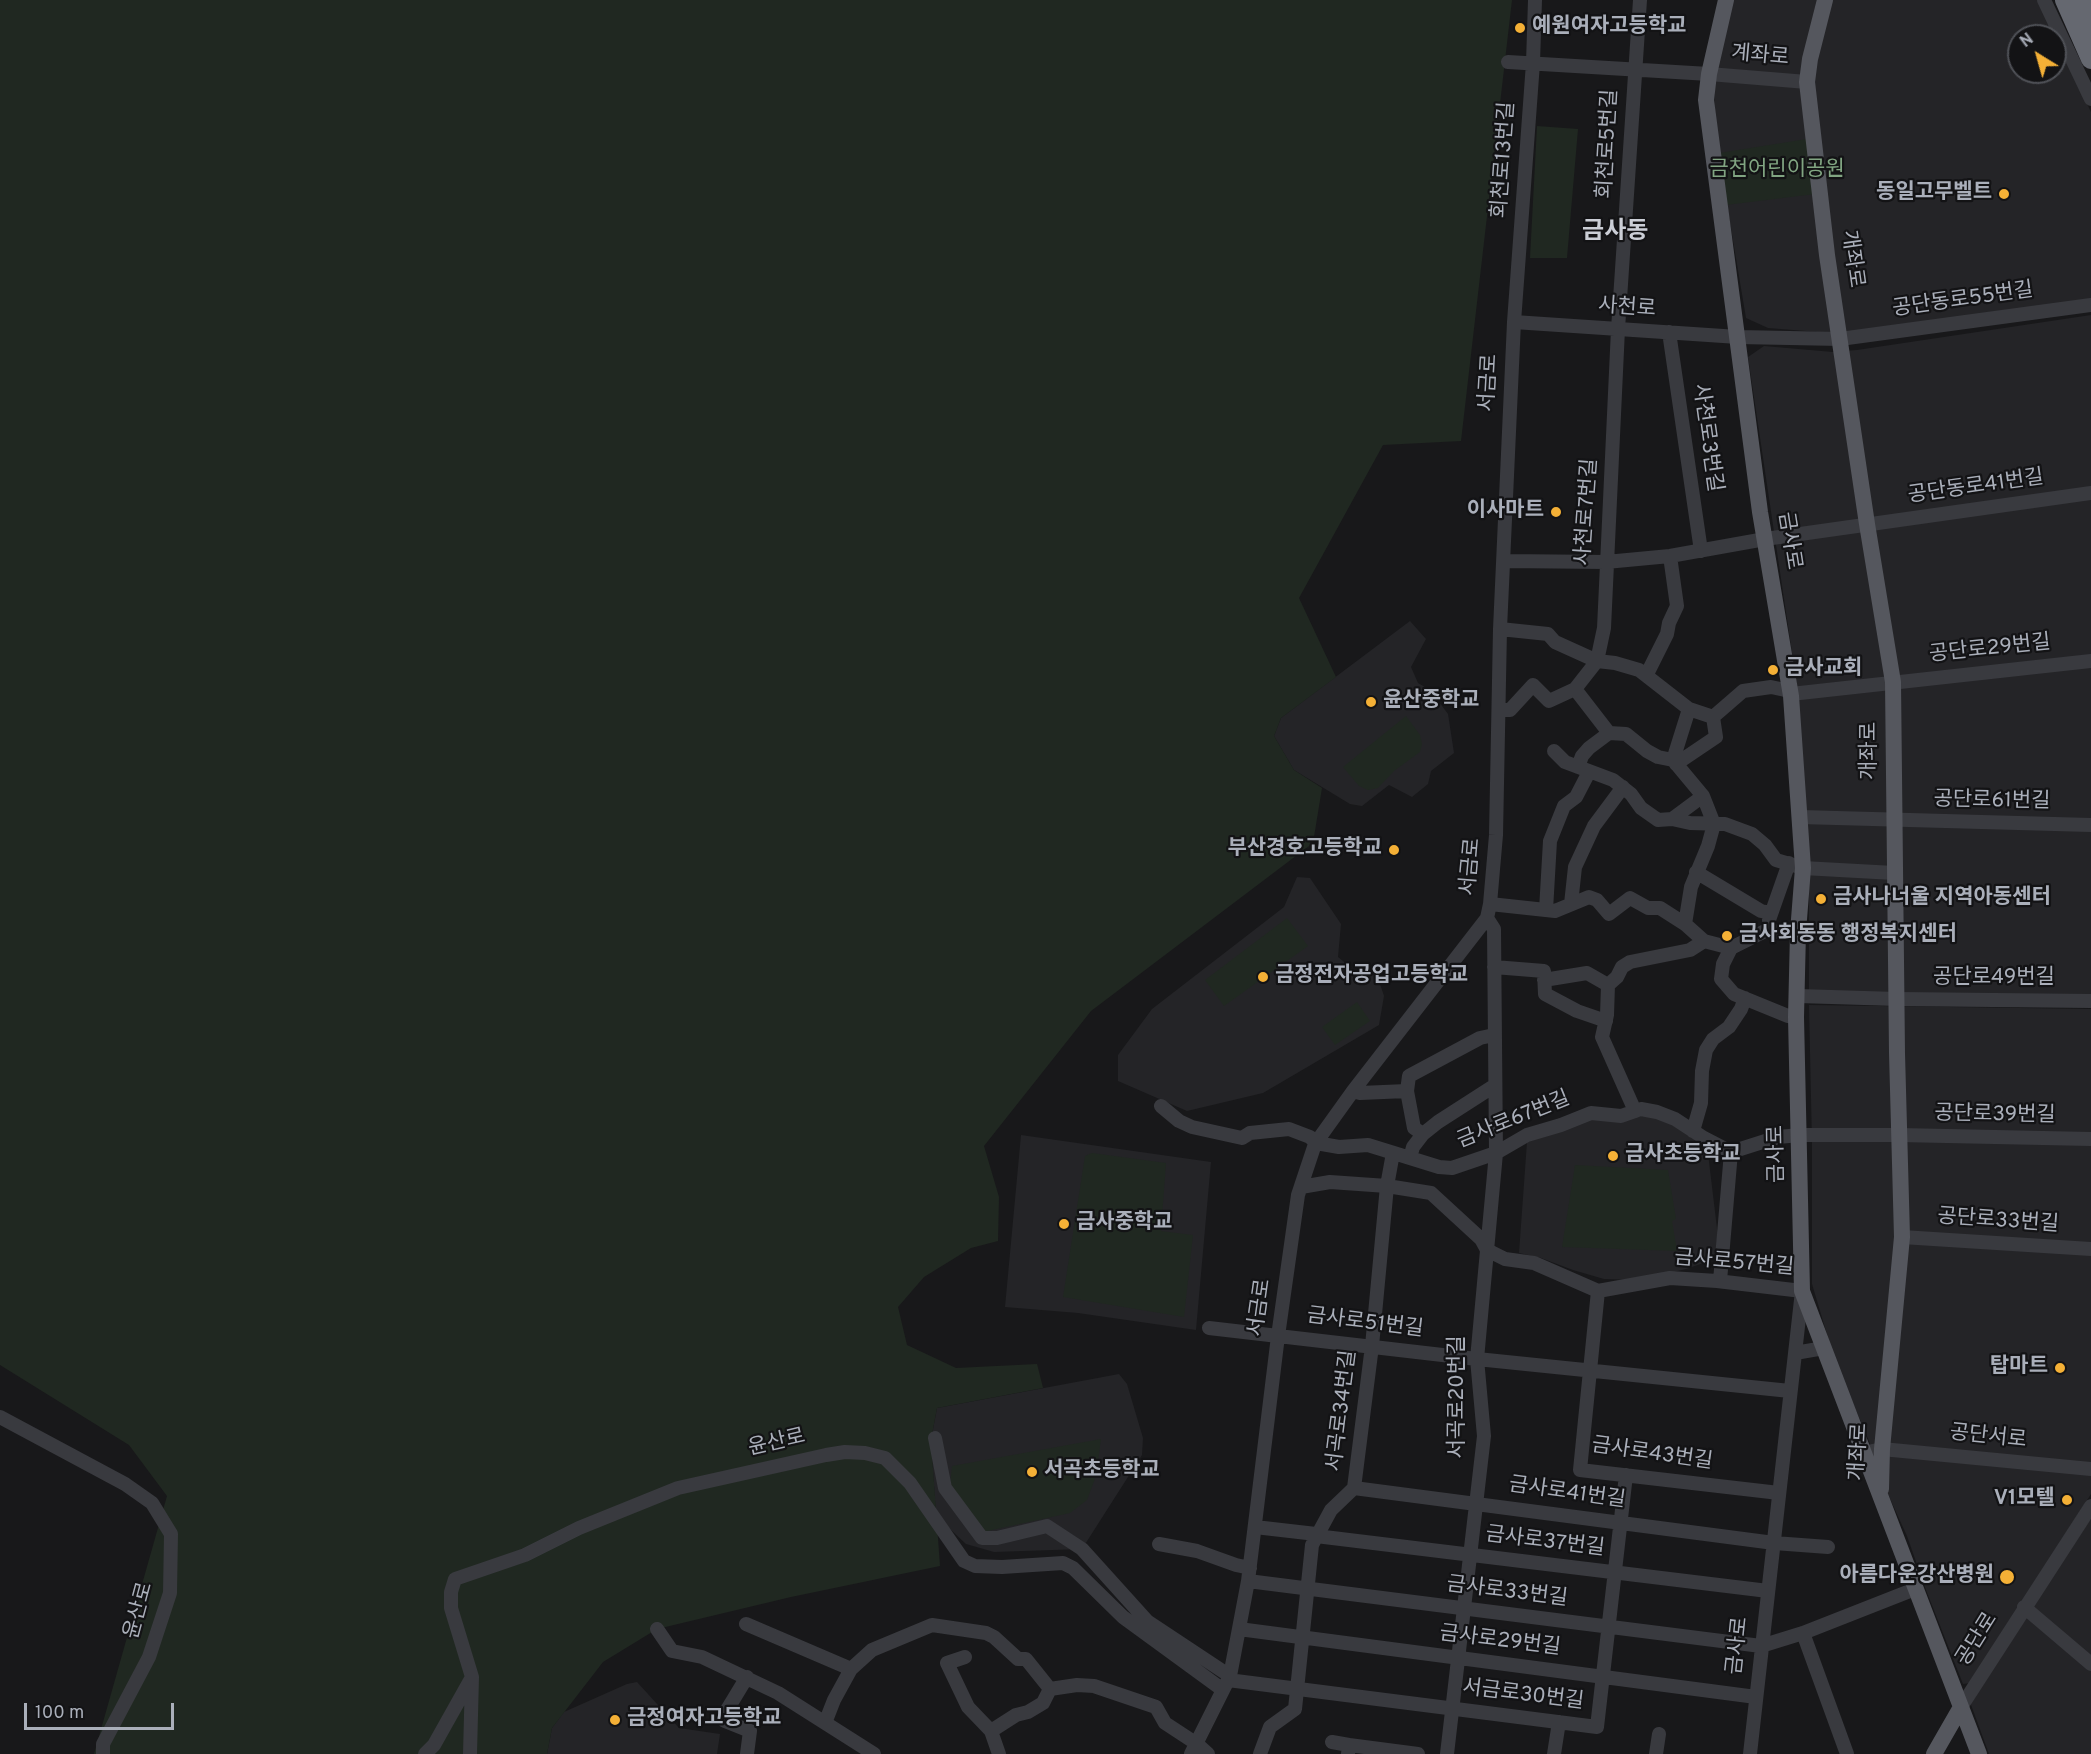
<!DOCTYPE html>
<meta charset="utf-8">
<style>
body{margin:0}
#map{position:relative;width:2091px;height:1754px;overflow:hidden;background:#18181a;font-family:Overpass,sans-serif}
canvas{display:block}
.north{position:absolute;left:2007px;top:24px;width:60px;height:60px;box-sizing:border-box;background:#131315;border:2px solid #4f5157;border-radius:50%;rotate:323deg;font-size:16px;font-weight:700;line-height:24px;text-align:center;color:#aaafba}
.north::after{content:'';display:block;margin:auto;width:21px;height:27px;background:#f4b036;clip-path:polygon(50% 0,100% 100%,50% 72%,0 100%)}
.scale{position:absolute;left:24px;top:1703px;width:150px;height:27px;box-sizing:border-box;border:3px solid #aaafba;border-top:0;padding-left:8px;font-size:18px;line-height:21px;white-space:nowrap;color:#aaafba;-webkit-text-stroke:4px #131315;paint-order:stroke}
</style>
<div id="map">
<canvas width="2091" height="1754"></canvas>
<div class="north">N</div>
<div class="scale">100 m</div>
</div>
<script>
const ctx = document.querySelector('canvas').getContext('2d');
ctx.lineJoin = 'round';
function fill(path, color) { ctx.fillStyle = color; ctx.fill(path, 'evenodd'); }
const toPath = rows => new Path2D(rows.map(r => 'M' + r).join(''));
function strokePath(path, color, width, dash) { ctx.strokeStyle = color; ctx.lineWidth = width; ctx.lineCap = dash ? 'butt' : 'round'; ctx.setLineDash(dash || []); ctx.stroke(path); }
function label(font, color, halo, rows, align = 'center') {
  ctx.font = font + ' Overpass,"Noto Sans KR",sans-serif'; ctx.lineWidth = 4.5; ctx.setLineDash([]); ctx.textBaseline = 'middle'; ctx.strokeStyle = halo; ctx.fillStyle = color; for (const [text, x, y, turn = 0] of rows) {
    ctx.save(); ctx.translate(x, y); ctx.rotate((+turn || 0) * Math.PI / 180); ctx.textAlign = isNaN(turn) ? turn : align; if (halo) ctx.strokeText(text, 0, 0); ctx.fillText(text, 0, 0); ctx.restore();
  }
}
fill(toPath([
 [1732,0,2040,0,2055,36,2019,36,2019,72,2055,72,2055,37,2091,112,2091,299,1866,330,1831,333,1768,328,1746,318,1714,127,1715,74],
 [2091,315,2091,995,1809,992,1809,854,1797,686,1748,357,1764,346,1833,352,1857,350],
 [1410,621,1426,639,1411,667,1418,683,1430,690,1448,714,1454,753,1431,771,1428,784,1412,797,1389,785,1362,806,1350,804,1294,770,1274,736,1281,718],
 [1297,877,1310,878,1341,924,1338,957,1355,971,1377,975,1384,996,1379,1025,1263,1093,1187,1111,1118,1081,1118,1055,1152,1009,1284,907],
 [1809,1005,2091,1009,2091,1494,1970,1683,1963,1684,1926,1590,1907,1536,1886,1490,1869,1441,1835,1361,1812,1284,1812,1144],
 [1650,1115,1672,1123,1707,1145,1719,1245,1718,1258,1686,1269,1640,1280,1604,1279,1573,1270,1541,1258,1519,1253,1527,1142,1593,1118,1630,1118],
 [1021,1135,1211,1162,1196,1330,1078,1313,1005,1307],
 [1119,1374,1127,1384,1143,1438,1142,1455,1082,1549,994,1552,966,1544,936,1516,931,1440,937,1408],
 [2091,1518,2091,1754,1989,1754,1970,1702],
 [637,1682,679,1728,720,1734,717,1754,547,1754,552,1728,564,1712,627,1684]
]), '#242427');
fill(toPath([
 [0,0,1512,0,1461,441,1383,445,1299,598,1336,677,1281,718,1274,736,1294,770,1322,788,1313,843,1091,1011,984,1146,999,1197,998,1241,971,1248,924,1277,898,1307,907,1345,956,1368,1037,1364,1043,1388,937,1408,931,1440,940,1566,791,1597,657,1629,603,1662,552,1728,547,1754,94,1754,167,1496,129,1445,0,1365],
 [1537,126,1578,129,1567,258,1530,258],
 [1807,139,1815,194,1726,205,1719,153],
 [1406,716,1420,735,1422,744,1420,752,1394,771,1378,788,1368,790,1359,786,1343,767],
 [1287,918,1308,946,1224,1006,1205,980],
 [1357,1002,1370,1021,1335,1045,1322,1027],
 [1092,1153,1166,1163,1161,1231,1193,1235,1184,1317,1063,1297,1085,1156],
 [1575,1165,1668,1170,1676,1219,1672,1221,1677,1251,1562,1247],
 [1101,1439,1096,1476,1087,1500,1070,1513,983,1532,950,1486,952,1466]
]), '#202821');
strokePath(toPath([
 [2044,0,2091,99],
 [1508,62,1709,74,1807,82],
 [1514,322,1738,337,1840,339,2091,305],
 [1669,332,1701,551],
 [1504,561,1606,562,1670,556,1765,539,2091,493],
 [1500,629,1548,634,1555,642,1597,661,1615,663,1639,670,1689,709,1713,717,1743,691,1771,687,1785,690,1791,694,2091,661],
 [1647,674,1667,634,1669,623,1677,606,1670,556],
 [1575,689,1609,733],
 [1499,710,1510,710,1533,685,1549,701,1575,689,1597,661,1604,628,1618,329,1640,0],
 [1554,751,1565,762,1613,780,1631,794,1641,808,1658,820,1672,819,1690,823,1725,824,1752,834,1765,845,1776,860,1803,868,1894,873],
 [1673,760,1689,709],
 [1676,764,1716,737,1713,717],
 [1578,767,1582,756,1589,748,1609,733,1626,734,1647,751,1658,757,1673,760,1703,796,1714,824,1708,846,1691,887,1685,924,1704,941,1690,950,1630,962,1622,967,1617,977,1608,985],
 [1800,817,2091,825],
 [1672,819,1703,796],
 [1696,872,1761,911,1771,913],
 [1490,904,1555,911,1589,897,1597,900,1609,914,1630,898,1648,908,1660,908,1685,924],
 [1571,904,1575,867,1594,826,1623,787],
 [1546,910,1550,841,1564,806,1576,797,1589,772],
 [1769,920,1789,863],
 [1704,941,1731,948,1767,930,1784,933,1798,932],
 [1731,948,1723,964,1721,979,1734,994,1788,1016,1796,1017],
 [1494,967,1544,971,1545,994,1577,1011,1606,1021],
 [1544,980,1587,973,1608,985],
 [1608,985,1607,1015,1602,1037,1635,1111],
 [1798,996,1897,999,2091,1001],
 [1353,1091,1360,1093,1407,1091],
 [1161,1106,1179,1121,1192,1127,1242,1138,1250,1133,1289,1129,1310,1137,1316,1143,1339,1147,1368,1145,1439,1167,1452,1168,1496,1153,1527,1135,1561,1125,1591,1113,1621,1116,1641,1109,1657,1112,1675,1119,1704,1138,1731,1152,1778,1137,1800,1135,1899,1135,2091,1139],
 [1693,1131,1701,1103,1702,1071,1706,1050,1713,1039,1729,1027,1741,1009,1745,998],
 [1423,1134,1414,1128,1407,1091,1409,1076,1480,1038,1494,1035],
 [1410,1158,1413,1147,1423,1134,1438,1122,1494,1086],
 [1301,1187,1330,1182,1387,1186,1431,1193,1481,1239,1487,1250,1505,1259,1534,1263,1598,1291,1670,1278,1717,1281,1802,1291,1750,1754],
 [1902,1237,2091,1249],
 [1720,1281,1731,1152],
 [1598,1291,1580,1470,1779,1493],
 [1209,1328,1477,1359,1790,1391],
 [1795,1353,1824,1348],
 [0,1417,125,1484,152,1503,171,1534,170,1593,149,1657,103,1744,103,1754],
 [935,1438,945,1488,982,1538,997,1538,1047,1526,1082,1549,1147,1621,1230,1676],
 [1863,1453,1882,1449,2091,1469],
 [1354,1488,1774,1543,1828,1547],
 [1255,1527,1316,1534],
 [1316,1536,1768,1591],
 [1159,1544,1197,1551,1236,1565,1250,1568],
 [1248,1581,1761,1646,1803,1633,1915,1589],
 [2024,1607,2091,1664],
 [746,1624,851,1669],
 [657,1629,672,1651,702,1657,778,1693,874,1754],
 [1239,1629,1756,1697],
 [1803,1633,1847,1754],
 [965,1657,947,1663,968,1707,991,1731,1016,1715,1028,1712,1043,1703,1050,1689,1077,1685,1094,1686,1156,1707,1165,1723,1197,1744,1208,1754],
 [1228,1680,1597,1727,1626,1475],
 [1961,1707,2091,1506],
 [825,1723,834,1700,851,1669,872,1650,932,1625,986,1633,994,1637,1018,1659,1026,1659,1050,1689],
 [991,1731,999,1754],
 [1332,1742,1349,1745],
 [425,1754,434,1745,471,1679],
 [470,1754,472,1677,451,1608,451,1592,455,1579,525,1555,579,1528,678,1488,826,1455,845,1452,865,1453,885,1458,910,1483,964,1561,975,1566,1002,1567,1063,1563,1073,1568,1123,1617,1223,1690],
 [747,1754,750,1731,725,1721,727,1710,747,1677],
 [1191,1754,1230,1676,1248,1581,1278,1336,1298,1195,1315,1144,1353,1091,1487,918,1490,904,1496,835,1500,629,1514,322,1533,63,1535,0],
 [1260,1754,1270,1727,1295,1709,1312,1545,1331,1510,1354,1488,1372,1346,1387,1186,1393,1153],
 [1348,1754,1349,1745,1418,1754],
 [1447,1754,1484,1436,1477,1359,1496,1153,1494,929,1487,918],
 [1554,1754,1559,1722],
 [1656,1754,1659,1734]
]), '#393a3f', 14);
strokePath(toPath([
 [1726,0,1709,74,1706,100,1760,512,1791,696,1803,868,1798,932,1796,1017,1802,1291,1979,1754],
 [1825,0,1810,59,1807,82,1827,255,1867,524,1893,682,1897,1053,1902,1237,1882,1449,1881,1489],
 [1934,1754,1961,1707]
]), '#55575e', 16);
strokePath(toPath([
 [2065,0,2091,59],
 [2080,0,2091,25]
]), '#656870', 20);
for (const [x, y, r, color] of [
 [1520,28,6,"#f4b036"],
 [2004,194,6,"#f4b036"],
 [1556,512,6,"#f4b036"],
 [1773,670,6,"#f4b036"],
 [1371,702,6,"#f4b036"],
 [1394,850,6,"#f4b036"],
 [1821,899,6,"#f4b036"],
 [1727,936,6,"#f4b036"],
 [1263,977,6,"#f4b036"],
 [1613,1156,6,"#f4b036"],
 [1064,1224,6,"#f4b036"],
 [2060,1368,6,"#f4b036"],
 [1032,1472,6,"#f4b036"],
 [2067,1500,6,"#f4b036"],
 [2007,1577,8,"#f4b036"],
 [615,1720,6,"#f4b036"]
]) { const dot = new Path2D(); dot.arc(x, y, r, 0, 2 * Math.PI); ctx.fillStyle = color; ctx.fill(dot); strokePath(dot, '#131315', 2); }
label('bold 21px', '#aaafba', '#131315', [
 ["예원여자고등학교",1532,28],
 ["동일고무벨트",1992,194,"right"],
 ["이사마트",1544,512,"right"],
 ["금사교회",1785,670],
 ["윤산중학교",1383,702],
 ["부산경호고등학교",1382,850,"right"],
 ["금사나너울 지역아동센터",1833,899],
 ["금사회동동 행정복지센터",1739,936],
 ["금정전자공업고등학교",1275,977],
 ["금사초등학교",1625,1156],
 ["금사중학교",1076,1224],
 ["탑마트",2048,1368,"right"],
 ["서곡초등학교",1044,1472],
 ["V1모텔",2055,1500,"right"],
 ["아름다운강산병원",1994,1577,"right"],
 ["금정여자고등학교",627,1720]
], 'left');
label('21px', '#aaafba', '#131315', [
 ["계좌로",1760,57,5],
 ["회천로5번길",1609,144,-87],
 ["회천로13번길",1505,160,-86],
 ["개좌로",1851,259,82],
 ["공단동로55번길",1963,301,-8],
 ["사천로",1627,309,4],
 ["서금로",1490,383,-87],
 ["사천로3번길",1706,438,82],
 ["공단동로41번길",1976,488,-8],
 ["사천로7번길",1588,512,-86],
 ["금사로",1788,541,81],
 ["공단로29번길",1990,650,-6],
 ["개좌로",1871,751,-90],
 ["공단로61번길",1992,802,1],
 ["서금로",1472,867,-85],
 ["공단로49번길",1994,979],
 ["공단로39번길",1995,1116,1],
 ["금사로67번길",1514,1121,-22],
 ["금사로",1778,1154,-91],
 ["공단로33번길",1998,1222,4],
 ["금사로57번길",1734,1264,5],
 ["서금로",1261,1308,-82],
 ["금사로51번길",1365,1324,7],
 ["서곡로20번길",1459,1397,-90],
 ["서곡로34번길",1343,1411,-83],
 ["공단서로",1988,1438,6],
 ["윤산로",777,1444,-13],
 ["개좌로",1860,1452,-87],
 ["금사로43번길",1652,1455,8],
 ["금사로41번길",1567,1494,8],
 ["금사로37번길",1545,1543,7],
 ["금사로33번길",1507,1593,7],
 ["윤산로",140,1611,-75],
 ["공단로",1978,1640,-58],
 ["금사로29번길",1500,1642,7],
 ["금사로",1739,1646,-84],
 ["서금로30번길",1523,1696,7]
]);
label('21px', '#81a582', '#131315', [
 ["금천어린이공원",1777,171]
]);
label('bold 24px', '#cbced6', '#131315', [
 ["금사동",1615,233]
]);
</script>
